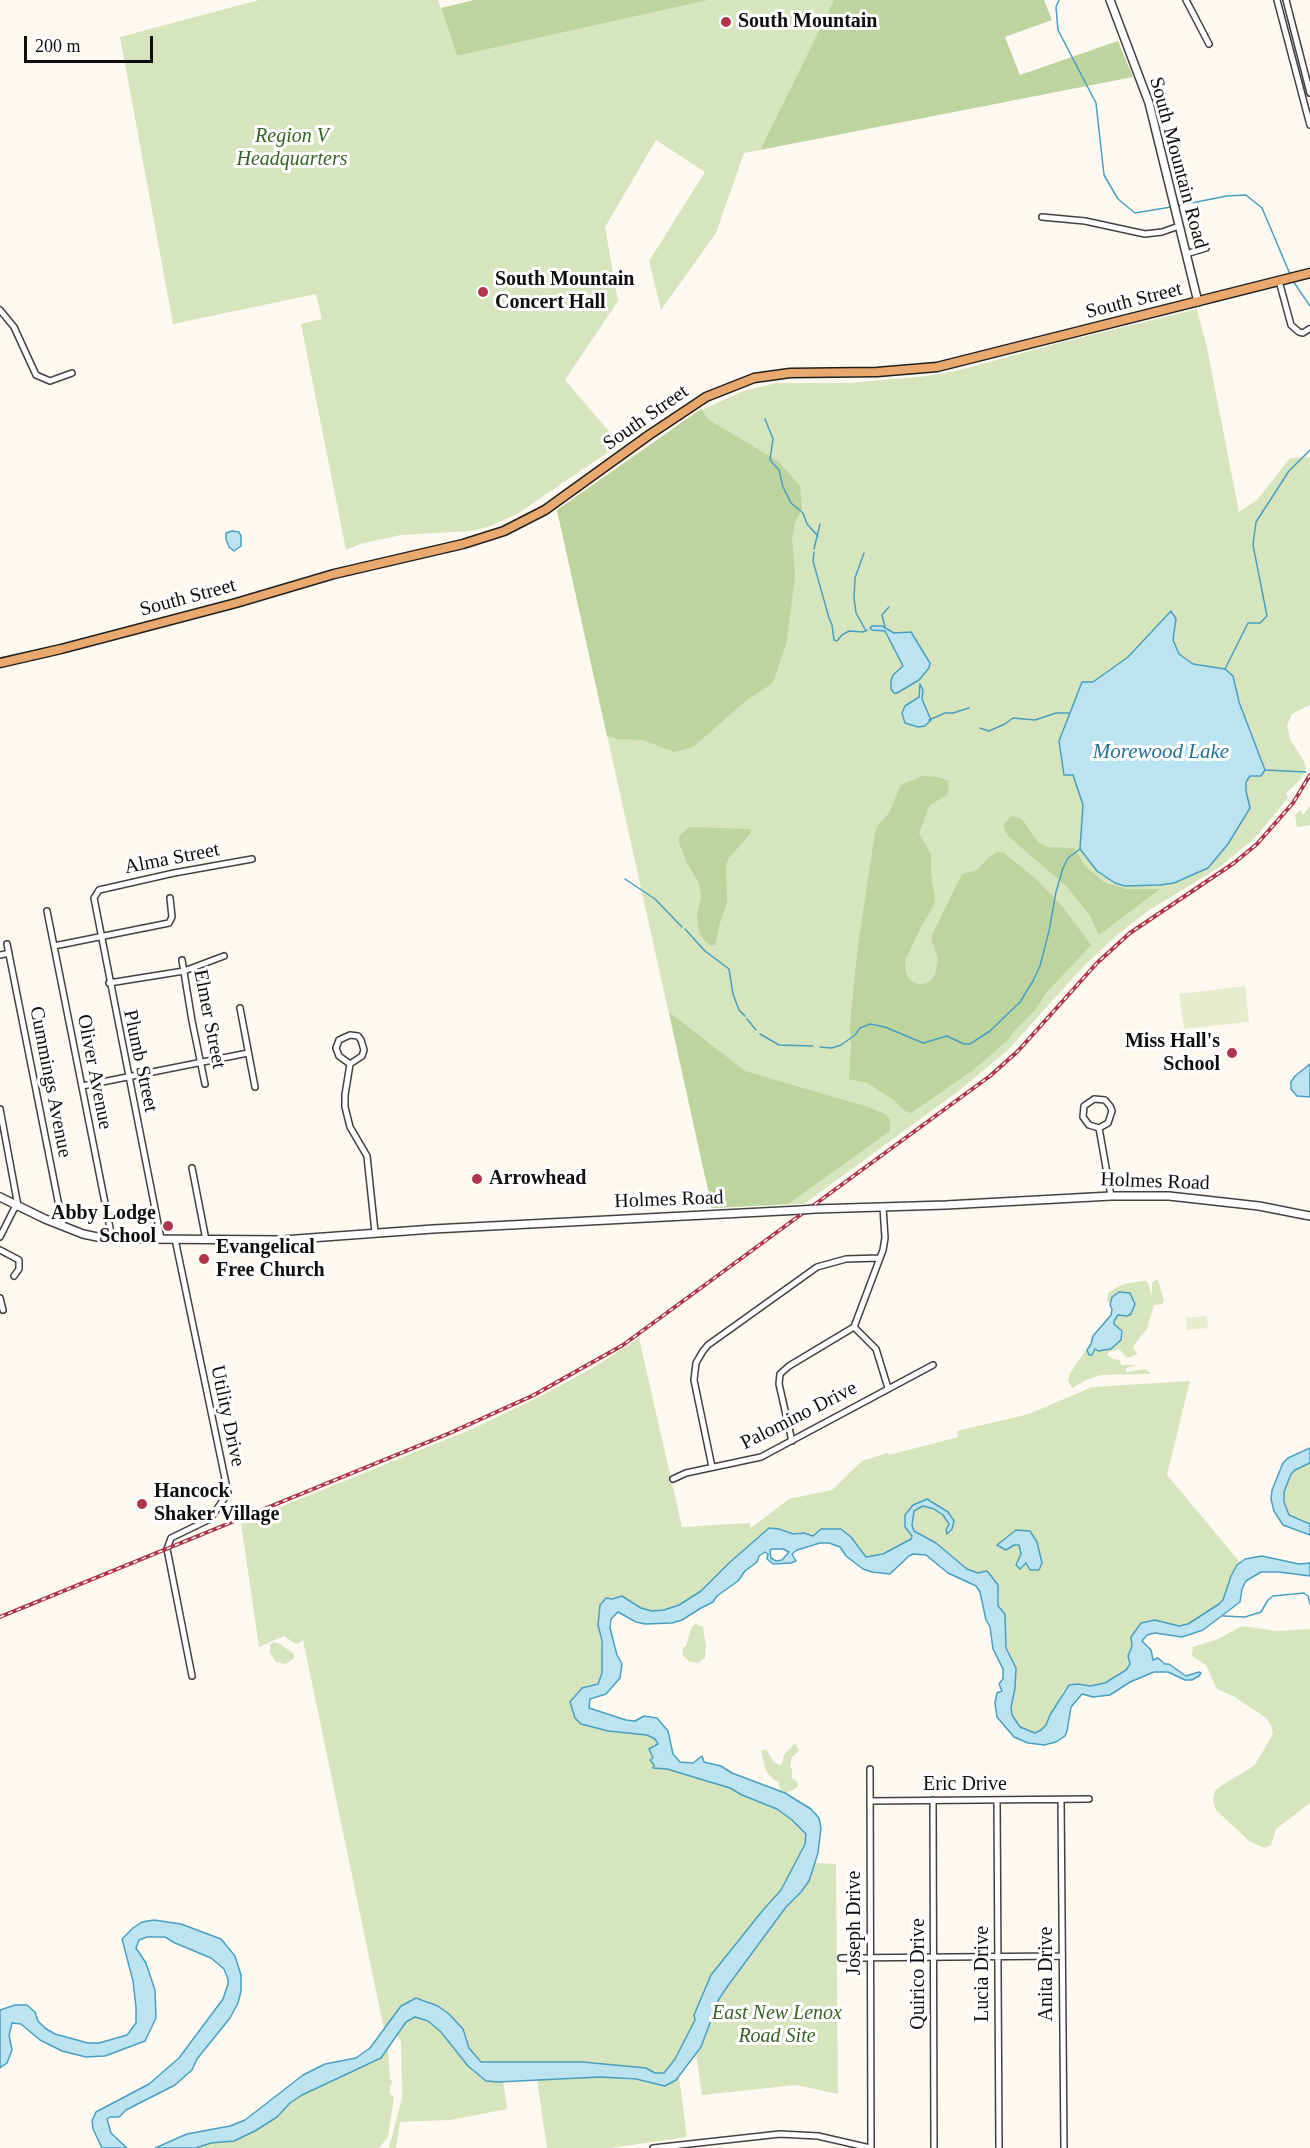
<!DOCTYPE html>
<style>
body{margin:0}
#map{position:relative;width:1310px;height:2148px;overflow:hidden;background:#fdf9f1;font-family:Georgia,serif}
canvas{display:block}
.scale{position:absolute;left:24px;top:36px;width:129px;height:27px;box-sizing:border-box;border:3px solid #0e0e0e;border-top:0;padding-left:8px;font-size:18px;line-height:21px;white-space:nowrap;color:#0e0e0e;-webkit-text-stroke:4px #fff;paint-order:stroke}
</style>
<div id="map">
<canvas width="1310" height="2148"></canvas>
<div class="scale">200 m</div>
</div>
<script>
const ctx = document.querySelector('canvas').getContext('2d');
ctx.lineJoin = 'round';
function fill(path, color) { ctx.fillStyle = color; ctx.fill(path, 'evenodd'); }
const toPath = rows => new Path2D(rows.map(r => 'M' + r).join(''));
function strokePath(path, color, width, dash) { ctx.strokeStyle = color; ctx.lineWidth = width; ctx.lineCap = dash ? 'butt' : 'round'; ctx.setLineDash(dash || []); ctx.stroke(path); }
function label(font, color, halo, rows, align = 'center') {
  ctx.font = font + ' Georgia,serif'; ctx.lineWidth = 6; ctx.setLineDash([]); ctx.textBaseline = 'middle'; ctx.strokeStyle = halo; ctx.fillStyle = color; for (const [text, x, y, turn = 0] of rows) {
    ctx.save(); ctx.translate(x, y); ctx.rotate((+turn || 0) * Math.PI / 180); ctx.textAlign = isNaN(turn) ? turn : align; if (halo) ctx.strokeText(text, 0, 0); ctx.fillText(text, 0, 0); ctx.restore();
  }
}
fill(toPath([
 [259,0,438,0,457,56,709,0,834,0,760,150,744,153,716,233,661,310,649,261,705,172,656,140,605,227,618,301,565,380,620,444,517,514,488,527,471,531,401,535,360,544,346,550,301,324,322,319,316,294,173,324,120,37],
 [1197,309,1207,348,1239,512,1257,500,1290,458,1310,457,1310,705,1292,714,1287,725,1290,739,1304,761,1306,768,1302,778,1286,793,1288,798,1254,839,1218,868,1148,911,1117,935,1083,967,1007,1051,960,1090,804,1204,712,1208,557,510,697,412,743,391,776,383,849,383,927,376,956,371,1059,343],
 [1310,806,1310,825,1297,827,1295,815,1301,810,1302,816],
 [1156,1280,1158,1280,1164,1301,1162,1304,1154,1305,1147,1329,1134,1345,1133,1349,1137,1352,1136,1355,1127,1358,1119,1349,1109,1352,1107,1355,1113,1359,1120,1360,1121,1365,1137,1365,1126,1368,1126,1372,1146,1369,1151,1374,1101,1375,1086,1380,1072,1388,1068,1381,1070,1373,1086,1350,1087,1349,1092,1352,1095,1349,1100,1351,1112,1348,1119,1343,1121,1330,1114,1324,1116,1317,1133,1312,1135,1300,1110,1302,1110,1305,1107,1300,1108,1293,1117,1287,1128,1283,1145,1281,1148,1283,1152,1296,1152,1282],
 [639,1338,682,1527,749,1523,751,1528,789,1499,832,1490,862,1461,888,1453,889,1455,958,1437,957,1431,1029,1414,1092,1387,1190,1381,1167,1475,1240,1562,1231,1576,1223,1600,1220,1604,1188,1624,1179,1626,1155,1620,1145,1621,1139,1624,1131,1637,1132,1646,1128,1656,1130,1664,1126,1670,1105,1683,1090,1686,1071,1684,1064,1689,1046,1725,1041,1730,1035,1733,1020,1727,1012,1715,1011,1708,1016,1677,1006,1648,1005,1614,998,1606,999,1596,996,1582,988,1572,978,1573,967,1569,936,1543,914,1531,912,1525,914,1511,923,1506,934,1509,943,1515,948,1521,949,1534,952,1529,954,1521,949,1514,931,1500,918,1502,907,1513,904,1524,912,1536,909,1542,883,1554,866,1557,851,1537,841,1529,826,1529,816,1533,813,1536,807,1534,793,1534,779,1529,769,1528,729,1563,701,1591,679,1605,664,1610,652,1611,641,1608,625,1597,606,1598,600,1605,598,1616,603,1664,602,1673,598,1684,593,1686,581,1724,608,1731,647,1735,655,1739,658,1744,649,1749,654,1758,653,1768,667,1769,730,1788,742,1795,777,1809,801,1828,806,1834,807,1839,781,1890,763,1910,711,1975,694,2015,695,2020,675,2059,664,2073,655,2074,646,2068,583,2062,481,2062,469,2048,467,2038,449,2014,438,2006,423,1999,412,1999,401,2006,384,2029,303,1640,298,1644,294,1643,284,1636,259,1647,241,1523,472,1429,539,1397,596,1366],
 [1310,1463,1310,1524,1289,1515,1284,1503,1284,1492,1291,1474,1295,1470],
 [696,1624,703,1627,706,1646,705,1658,698,1663,690,1662,682,1655,683,1648,686,1646,692,1626],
 [1242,1626,1277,1631,1310,1629,1310,1803,1276,1829,1271,1845,1264,1848,1249,1841,1216,1810,1213,1800,1215,1791,1222,1785,1254,1766,1273,1734,1271,1725,1266,1718,1233,1696,1217,1689,1206,1665,1192,1656,1193,1647,1218,1639],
 [273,1642,280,1644,294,1654,294,1658,286,1664,276,1662,270,1653,270,1645],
 [795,1743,799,1751,792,1757,790,1766,792,1770,792,1778,797,1781,798,1786,795,1789,785,1793,780,1790,779,1782,774,1780,766,1771,761,1751,766,1749,774,1762,780,1765,782,1763,784,1755],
 [815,1863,836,1864,838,2094,796,2085,702,2095,696,2054,704,2039,719,1999,786,1907,801,1892,809,1881],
 [415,2017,429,2021,441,2032,468,2066,482,2079,503,2081,507,2109,450,2120,400,2122,396,2148,389,2148,402,2097,401,2042,397,2035,406,2022],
 [388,2049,390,2079,393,2082,390,2086,390,2094,394,2097,388,2137,379,2148,196,2148,211,2143,234,2141,255,2131,277,2117,290,2103,302,2095,379,2060],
 [679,2076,687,2137,611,2148,547,2148,537,2080,600,2077,647,2081,676,2080]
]), '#d7e5be');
fill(toPath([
 [474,0,709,0,457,56,441,8],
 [834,0,1044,0,1052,20,1005,37,1020,75,1118,41,1133,77,760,150],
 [701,409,709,420,778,461,800,486,802,508,795,523,792,538,795,575,787,641,774,680,770,685,748,699,693,747,674,752,643,740,617,739,607,736,557,510],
 [922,776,939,777,948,781,949,789,947,795,930,805,919,833,931,854,931,874,935,899,933,907,921,927,905,961,906,973,911,981,920,985,929,982,935,975,938,958,932,942,932,935,962,874,977,870,988,858,997,852,1004,853,1035,878,1062,906,1091,945,1046,993,1036,1009,1014,1031,1009,1039,972,1071,911,1113,905,1111,895,1101,868,1083,849,1079,851,1047,850,1024,858,945,875,833,878,825,889,813,901,785],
 [1012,816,1020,818,1024,822,1039,843,1048,847,1074,848,1085,866,1105,883,1126,889,1160,889,1099,935,1089,914,1067,887,1008,836,1004,828,1004,824],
 [690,827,750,829,751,833,729,858,726,864,727,902,719,926,716,944,712,946,705,941,699,932,697,914,701,897,699,883,687,863,679,843,679,836],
 [669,1012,745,1071,868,1107,887,1115,890,1120,890,1131,788,1204,712,1208]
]), '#bdd49e');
fill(toPath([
 [1245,986,1249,1022,1184,1029,1179,994],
 [1207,1316,1208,1328,1187,1330,1186,1318]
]), '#e6edce');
const water = toPath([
 [232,531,239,532,241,536,241,546,234,551,229,547,226,539,226,533,232,531],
 [1171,611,1176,619,1173,640,1179,654,1193,664,1225,669,1233,676,1239,702,1265,770,1261,776,1250,776,1246,782,1246,791,1250,808,1228,844,1208,868,1174,883,1160,885,1125,886,1115,883,1097,871,1080,849,1083,805,1073,775,1064,775,1059,741,1082,682,1093,682,1128,657,1171,611],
 [872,626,882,626,894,633,911,632,930,663,929,668,919,680,897,693,894,693,891,689,891,681,893,675,903,666,885,631,872,630,870,628,872,626],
 [920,684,923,690,922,699,931,720,925,726,918,727,905,723,902,713,905,706,919,697,920,684],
 [1310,1064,1310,1097,1297,1096,1291,1089,1291,1082,1295,1076,1310,1064],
 [1119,1292,1130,1293,1135,1304,1131,1314,1127,1316,1118,1315,1114,1321,1114,1324,1122,1331,1121,1340,1111,1349,1098,1351,1095,1349,1092,1355,1089,1355,1087,1350,1091,1344,1093,1336,1111,1315,1112,1309,1110,1305,1112,1297,1119,1292],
 [1310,1448,1310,1463,1295,1470,1291,1474,1284,1492,1284,1502,1289,1515,1310,1524,1310,1535,1283,1525,1274,1511,1271,1499,1272,1490,1283,1463,1288,1458,1310,1448],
 [927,1499,948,1512,954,1521,952,1529,947,1534,946,1530,949,1524,943,1515,934,1509,923,1506,914,1511,912,1525,914,1531,936,1543,967,1569,978,1573,986,1571,988,1572,998,1585,998,1606,1005,1614,1006,1648,1016,1668,1015,1688,1011,1708,1012,1715,1020,1727,1035,1733,1041,1730,1046,1725,1050,1715,1069,1685,1078,1684,1090,1686,1105,1683,1126,1670,1130,1664,1128,1656,1132,1646,1131,1637,1141,1623,1155,1620,1179,1626,1188,1624,1219,1604,1223,1600,1231,1576,1237,1565,1245,1559,1262,1556,1299,1564,1310,1563,1310,1576,1279,1572,1261,1572,1246,1581,1242,1589,1240,1602,1203,1630,1182,1637,1155,1633,1147,1635,1142,1641,1151,1650,1153,1660,1158,1658,1165,1664,1169,1664,1186,1676,1199,1672,1201,1673,1199,1676,1192,1680,1185,1680,1168,1672,1154,1672,1130,1682,1110,1695,1093,1697,1082,1694,1071,1707,1067,1731,1065,1736,1056,1742,1044,1745,1028,1743,1014,1737,997,1717,995,1703,997,1693,1002,1691,999,1684,1003,1679,1003,1669,993,1649,990,1627,986,1620,980,1592,976,1586,948,1573,926,1555,913,1554,909,1556,890,1574,872,1572,863,1569,846,1556,840,1547,829,1543,820,1543,797,1550,792,1554,796,1561,791,1563,773,1564,767,1559,768,1554,765,1552,759,1556,757,1562,745,1571,738,1581,717,1596,713,1602,701,1608,682,1620,672,1623,645,1624,636,1622,618,1612,611,1619,610,1628,617,1655,622,1664,620,1678,606,1694,590,1699,589,1708,626,1720,635,1721,644,1716,657,1718,668,1731,673,1754,680,1762,693,1763,702,1756,704,1762,721,1766,732,1773,785,1793,811,1809,819,1818,821,1828,818,1853,809,1881,801,1892,786,1907,727,1987,719,1999,701,2047,676,2080,665,2086,636,2079,600,2077,498,2082,486,2081,468,2066,441,2032,428,2021,415,2017,406,2022,381,2058,302,2095,290,2103,277,2117,255,2131,234,2141,211,2143,196,2148,155,2148,187,2134,230,2126,245,2120,303,2075,325,2064,356,2058,370,2048,401,2006,416,1998,438,2006,449,2014,463,2029,469,2048,481,2062,583,2062,646,2068,655,2073,664,2073,675,2059,695,2020,694,2015,711,1975,763,1910,781,1890,805,1844,806,1834,792,1820,777,1809,742,1795,730,1788,667,1769,653,1768,654,1765,650,1760,653,1758,649,1749,658,1744,655,1739,647,1735,608,1731,581,1724,575,1718,570,1702,582,1688,598,1684,602,1673,602,1641,598,1625,600,1605,606,1598,612,1599,622,1596,641,1608,652,1611,664,1610,679,1605,701,1591,729,1563,769,1528,779,1529,793,1534,804,1533,813,1536,821,1529,841,1529,851,1537,866,1557,883,1554,911,1539,912,1536,905,1527,905,1515,913,1505,927,1499],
 [773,1549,783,1549,789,1552,782,1560,776,1561,771,1558,770,1550,773,1549],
 [1016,1530,1030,1531,1037,1542,1042,1563,1039,1570,1030,1570,1026,1563,1020,1569,1016,1565,1021,1554,1019,1545,1014,1545,1006,1550,997,1545,1016,1530],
 [154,1920,181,1924,221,1939,235,1956,241,1975,241,1991,238,2003,230,2018,197,2059,192,2070,175,2085,126,2110,119,2117,110,2117,107,2119,111,2133,127,2148,102,2148,93,2129,92,2121,96,2112,149,2084,179,2058,223,1999,228,1984,228,1979,224,1969,211,1958,175,1943,165,1937,147,1937,139,1940,136,1948,146,1963,155,1990,156,2018,145,2041,105,2056,86,2057,62,2051,40,2040,21,2024,12,2023,9,2035,12,2050,7,2063,0,2068,0,2010,15,2005,27,2005,35,2012,38,2021,45,2028,55,2034,88,2043,99,2043,127,2035,136,2023,136,2007,133,1981,122,1939,133,1928,142,1922,154,1920]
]);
fill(water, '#bbe3f0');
strokePath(water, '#499fc0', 1.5);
strokePath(toPath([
 [1059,0,1056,7,1058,30,1096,103,1104,175,1118,199,1135,213,1171,207],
 [1176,206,1227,196,1246,195,1262,208,1290,274],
 [1293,281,1310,306],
 [765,419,773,439,770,460,779,470,783,487,791,503,803,513,807,524,818,536],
 [814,549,820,524],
 [814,552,813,561,829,618,832,625,834,640,837,641,842,635,849,631,863,632,867,630],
 [864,553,855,578,854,598,856,613,865,629],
 [885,627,882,615,889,607],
 [1225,669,1248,623,1260,623,1267,616,1253,545,1256,522,1289,471,1310,450],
 [929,720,945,713,953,713,969,708],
 [980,728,989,731,1005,724,1013,718,1035,720,1056,713,1069,713],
 [1265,770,1306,772],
 [625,879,655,899,682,927],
 [685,929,705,951,729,969,733,994,739,1010,745,1016],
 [747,1019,756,1030],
 [760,1034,779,1045,813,1046],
 [820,1047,832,1048,841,1045,855,1035,860,1028,870,1024,885,1027,923,1043,947,1036,964,1044,970,1044,990,1031,1020,1002,1033,981,1040,966,1049,931,1056,892,1063,868,1068,858,1080,849],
 [1223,1616,1245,1617,1261,1612,1268,1600,1273,1596,1304,1593,1308,1596,1310,1604]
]), '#499fc0', 1.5);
const minor = toPath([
 [1186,0,1209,44],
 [1277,0,1310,125],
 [1286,0,1310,93],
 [1042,217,1085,221,1145,234,1162,232,1179,226],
 [1186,254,1206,248],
 [1279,281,1291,325,1299,332,1303,333,1309,329],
 [0,310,14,327,36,375,50,381,72,373],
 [47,911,112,1238],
 [7,944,63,1226],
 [54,946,169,923,172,917,170,898],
 [0,955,9,953],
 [182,960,192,1021,205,1084],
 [109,983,184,971,224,956],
 [240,1008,255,1087],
 [350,1064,362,1056,364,1050,361,1040,358,1036,350,1035,339,1040,336,1048,339,1056,350,1064,345,1095,345,1107,350,1127,367,1156,375,1232],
 [82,1086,248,1053],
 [0,1109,18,1206,14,1209,0,1237],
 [1099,1128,1108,1123,1112,1111,1110,1106,1105,1100,1094,1099,1084,1106,1083,1117,1089,1125,1099,1128,1111,1196],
 [192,1168,206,1240],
 [883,1207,885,1238,883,1250,854,1327,876,1349,888,1388],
 [161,1239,94,898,99,890,174,873,252,859],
 [175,1239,228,1493,210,1519,171,1538,167,1549,192,1676],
 [0,1250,19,1260,19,1269,14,1276],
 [0,1298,3,1310],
 [792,1441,779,1384,780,1374,789,1366,854,1327],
 [712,1467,694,1380,696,1363,703,1351,708,1345,817,1267,846,1259,879,1258],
 [673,1479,686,1473,761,1457,933,1365],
 [870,1769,871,2148],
 [933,1800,934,2148],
 [997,1800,999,2148],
 [1061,1800,1064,2148],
 [870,1801,1089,1799],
 [841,1958,1062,1956],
 [653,2148,780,2134,818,2136,870,2148]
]);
const tertiary = toPath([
 [1110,0,1149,103,1198,302],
 [0,1197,45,1219,83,1234,102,1238,141,1239,283,1240,433,1229,801,1210],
 [815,1209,946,1205,1111,1196,1169,1196,1259,1206,1310,1216]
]);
const trunk = toPath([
 [0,663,61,649,236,603,334,574,463,544,504,531,545,510,649,435,706,397,754,378,790,373,877,372,937,367,1310,273]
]);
strokePath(minor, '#414141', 8);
strokePath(tertiary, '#414141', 10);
strokePath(trunk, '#1f1f1f', 11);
strokePath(minor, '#fff', 5);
strokePath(tertiary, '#fff', 7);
strokePath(trunk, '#e8a86e', 8);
const rail = toPath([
 [0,1617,450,1433,534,1395,623,1345,990,1076,1018,1051,1097,963,1130,933,1234,863,1257,844,1293,803,1310,775]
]);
strokePath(rail, '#b0344a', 4);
strokePath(rail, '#fff', 1.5, [4.5]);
const tertiaryBridge = toPath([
 [801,1210,815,1209]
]);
strokePath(tertiaryBridge, '#414141', 10, []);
strokePath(tertiaryBridge, '#fff', 7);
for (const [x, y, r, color] of [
 [726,22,6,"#b0344a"],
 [483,292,6,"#b0344a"],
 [1232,1053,6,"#b0344a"],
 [477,1179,6,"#b0344a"],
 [168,1226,6,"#b0344a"],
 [204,1259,6,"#b0344a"],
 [142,1504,6,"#b0344a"]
]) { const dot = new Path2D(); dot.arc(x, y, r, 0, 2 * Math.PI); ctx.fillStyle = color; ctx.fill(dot); strokePath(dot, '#fff', 2); }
label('bold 20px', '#0e0e0e', '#fff', [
 ["South Mountain",738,22],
 ["South Mountain",495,280],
 ["Concert Hall",495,303],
 ["Miss Hall's",1220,1042,"right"],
 ["School",1220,1065,"right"],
 ["Arrowhead",489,1179],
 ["Abby Lodge",156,1214,"right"],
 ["School",156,1237,"right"],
 ["Evangelical",216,1248],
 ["Free Church",216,1271],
 ["Hancock",154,1492],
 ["Shaker Village",154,1515]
], 'left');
label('italic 20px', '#396025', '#fff', [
 ["Region V",292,137],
 ["Headquarters",292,160],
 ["East New Lenox",777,2014],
 ["Road Site",777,2037]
]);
label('20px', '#0e0e0e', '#fff', [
 ["South Mountain Road",1178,163,75],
 ["South Street",1134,301,-14],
 ["South Street",646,418,-35],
 ["South Street",188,598,-15],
 ["Alma Street",172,859,-11],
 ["Elmer Street",209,1019,79],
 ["Plumb Street",140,1061,78],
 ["Oliver Avenue",94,1072,79],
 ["Cummings Avenue",50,1082,79],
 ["Holmes Road",1155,1182,2],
 ["Holmes Road",669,1200,-2],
 ["Utility Drive",227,1416,78],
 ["Palomino Drive",799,1416,-27],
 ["Eric Drive",965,1785],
 ["Joseph Drive",855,1923,-90],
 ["Quirico Drive",919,1974,-90],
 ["Lucia Drive",983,1974,-90],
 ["Anita Drive",1047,1974,-90]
]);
label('italic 21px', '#247194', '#fff', [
 ["Morewood Lake",1161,752]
]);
</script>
